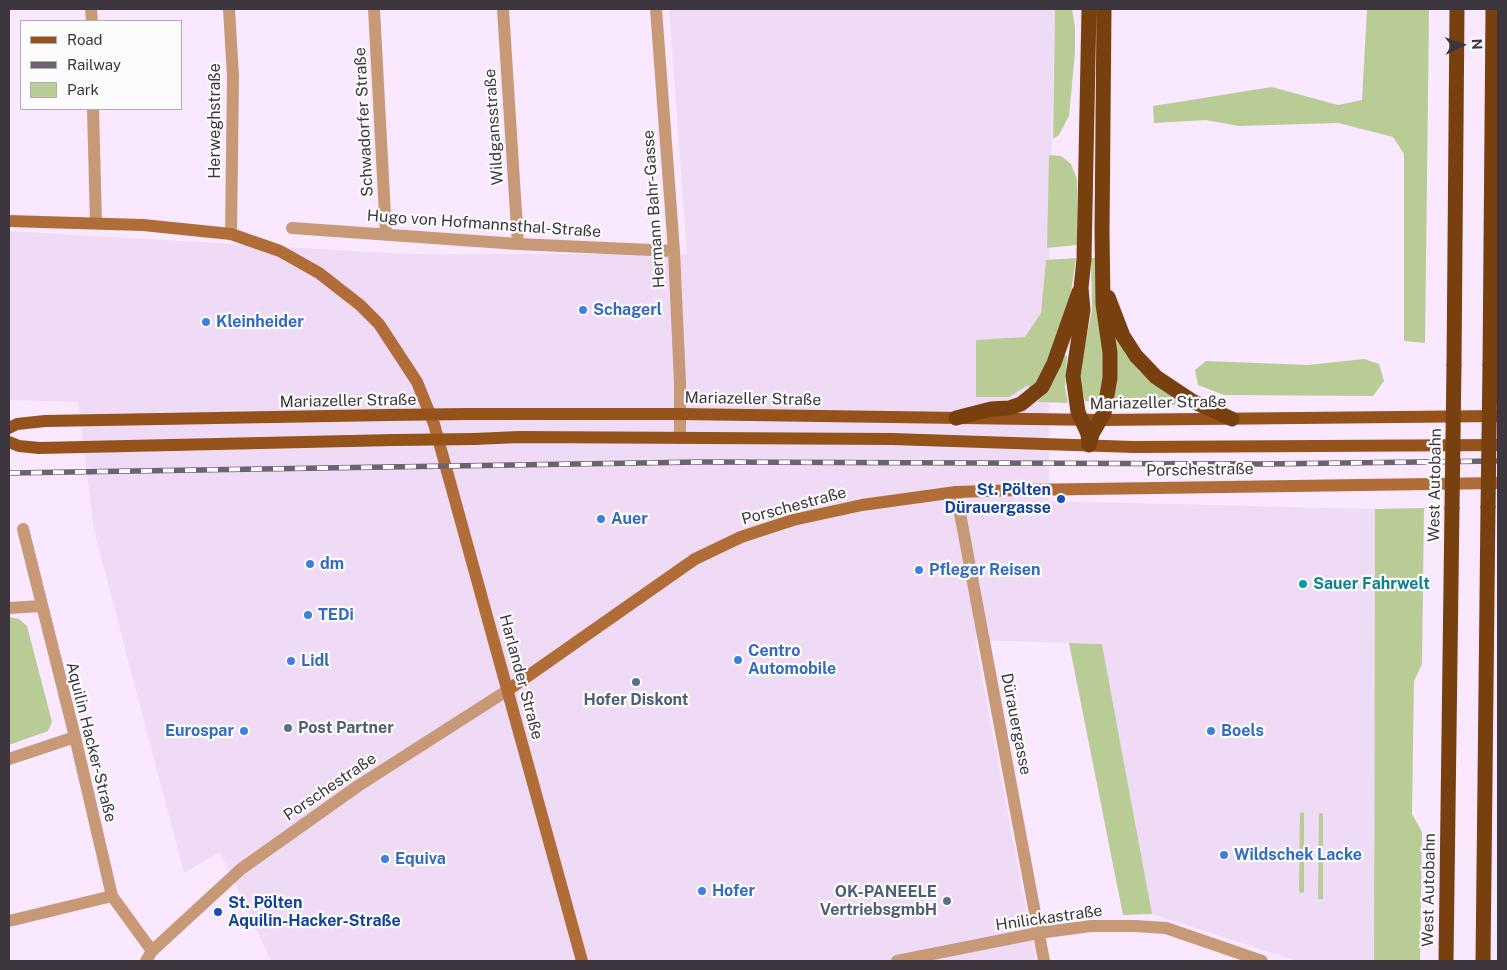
<!DOCTYPE html>
<meta charset="utf-8">
<style>
body{margin:0}
#map{position:relative;width:1507px;height:970px;overflow:hidden;background:#f9e8ff;font-family:"Public Sans",sans-serif}
canvas{display:block}
.frame{position:absolute;inset:0;border:10px solid #3d363f;pointer-events:none}
.legend{position:absolute;left:20px;top:20px;width:162px;height:90px;box-sizing:border-box;background:#fcfcfc;border:1px solid #b0adb0;margin:0;padding:6px 9px;list-style:none;font-size:15px;color:#3d363f}
.legend li{display:flex;align-items:center;gap:10px;height:25px}
.legend b{width:25px;border:1px solid #b0adb0}
.north{position:absolute;left:1437px;top:20px;width:50px;height:50px;-webkit-text-stroke:4px #fcfcfc;paint-order:stroke;rotate:87deg;font-size:14px;font-weight:700;line-height:20px;text-align:center;color:#3d363f}
.north::after{content:'';display:block;margin:auto;width:18px;height:22px;background:#3d363f;clip-path:polygon(50% 0,100% 100%,50% 72%,0 100%)}
</style>
<div id="map">
<canvas width="1507" height="970"></canvas>
<div class="frame"></div>
<ul class="legend">
<li><b style="height:6px;background:#95531b"></b>Road</li>
<li><b style="height:6px;background:#6d6370"></b>Railway</li>
<li><b style="height:14px;background:#bacc95"></b>Park</li>
</ul>
<div class="north">N</div>
</div>
<script>
const ctx = document.querySelector('canvas').getContext('2d');
ctx.lineJoin = 'round';
function fill(path, color) { ctx.fillStyle = color; ctx.fill(path, 'evenodd'); }
const toPath = rows => new Path2D(rows.map(r => 'M' + r).join(''));
function strokePath(path, color, width, dash) { ctx.strokeStyle = color; ctx.lineWidth = width; ctx.lineCap = dash ? 'butt' : 'round'; ctx.setLineDash(dash || []); ctx.stroke(path); }
function label(font, color, halo, rows, align = 'center') {
  ctx.font = font + ' "Public Sans",sans-serif'; ctx.lineWidth = 4.5; ctx.setLineDash([]); ctx.textBaseline = 'middle'; ctx.strokeStyle = halo; ctx.fillStyle = color; for (const [text, x, y, turn = 0] of rows) {
    ctx.save(); ctx.translate(x, y); ctx.rotate((+turn || 0) * Math.PI / 180); ctx.textAlign = isNaN(turn) ? turn : align; if (halo) ctx.strokeText(text, 0, 0); ctx.fillText(text, 0, 0); ctx.restore();
  }
}
fill(toPath([
 [669,9,1055,9,1049,259,1049,501,1375,509,1374,961,1297,961,1152,914,1102,644,975,640,1036,961,271,961,220,852,184,873,94,530,78,402,9,400,9,231,406,254,687,254]
]), '#f0dbf7');
fill(toPath([
 [1055,9,1072,9,1075,27,1075,52,1069,116,1059,135,1053,139],
 [1367,9,1429,9,1425,343,1404,341,1404,154,1393,137,1338,123,1239,126,1206,120,1154,123,1153,106,1272,87,1338,105,1362,100],
 [1049,155,1061,156,1071,164,1077,179,1077,245,1047,248],
 [1076,258,1069,306,1039,380,1030,389,1028,385,1009,397,976,397,976,340,1025,337,1041,313,1046,260],
 [1091,258,1096,258,1104,361,1104,386,1100,403,1085,401,1079,376,1092,309],
 [1111,325,1126,355,1140,372,1183,402,1179,405,1114,404,1116,364],
 [1063,355,1067,356,1065,387,1068,403,1037,402,1047,392,1054,379],
 [1364,359,1379,364,1384,381,1373,396,1224,395,1198,385,1195,370,1206,361,1308,365],
 [1424,508,1422,664,1414,681,1412,814,1422,832,1420,961,1374,961,1375,509],
 [9,617,19,619,27,626,52,722,48,731,9,745],
 [1069,643,1102,644,1152,914,1123,915],
 [1302,812,1304,813,1304,892,1302,893,1299,892,1300,813],
 [1321,813,1323,814,1323,899,1318,899,1319,814]
]), '#bacc95');
strokePath(toPath([
 [91,9,92,21],
 [229,9,233,76,231,234],
 [374,9,386,234],
 [503,9,518,244],
 [656,9,674,251,680,383,680,438],
 [93,109,96,223],
 [292,228,518,244,674,251],
 [956,492,1044,961],
 [23,529,75,737,112,896,152,951],
 [9,608,41,606],
 [9,759,75,737],
 [9,921,112,896],
 [146,961,152,951,241,869,358,786,508,690],
 [897,961,1038,933,1091,926,1135,926,1166,928,1262,961]
]), '#c89977', 12);
strokePath(toPath([
 [9,221,143,225,231,234,280,251,319,273,360,305,379,324,417,382,434,424,582,961],
 [508,690,695,559,741,537,793,520,862,505,956,492,1020,490,1498,483]
]), '#b16d38', 12);
strokePath(toPath([
 [468,414,680,414,1100,420,1498,416],
 [9,428,17,424,45,421,388,415],
 [474,439,519,437,892,439,1134,447,1498,445],
 [9,442,19,446,39,448,394,440]
]), '#95531b', 12);
strokePath(toPath([
 [1108,297,1123,336,1136,356,1156,377,1192,401,1232,419],
 [1454,365,1457,9],
 [1490,365,1493,9],
 [956,418,991,409,1009,408,1021,404,1042,387,1054,363,1079,292],
 [1089,445,1092,434,1104,413,1110,378,1110,353,1103,304,1102,232,1104,9],
 [1089,445,1088,434,1078,412,1073,376,1083,310,1081,288,1084,259,1089,9],
 [1446,961,1452,508],
 [1483,961,1488,507]
]), '#78400e', 15);
const rail = toPath([
 [9,473,701,462,1265,464,1498,461]
]);
strokePath(rail, '#6d6370', 5.5);
strokePath(rail, '#fcfcfc', 4, [11]);
strokePath(toPath([
 [388,415,468,414],
 [394,440,474,439]
]), '#95531b', 12);
strokePath(toPath([
 [1488,507,1490,365],
 [1452,508,1454,365]
]), '#78400e', 15);
for (const [x, y, r, color] of [
 [583,310,5,"#3f7fe0"],
 [206,322,5,"#3f7fe0"],
 [1061,499,5,"#1a4fb4"],
 [601,519,5,"#3f7fe0"],
 [310,564,5,"#3f7fe0"],
 [919,570,5,"#3f7fe0"],
 [1303,584,5,"#0f9aa8"],
 [308,615,5,"#3f7fe0"],
 [738,660,5,"#3f7fe0"],
 [291,661,5,"#3f7fe0"],
 [636,682,5,"#5c6f8a"],
 [288,728,5,"#5c6f8a"],
 [244,731,5,"#3f7fe0"],
 [1211,731,5,"#3f7fe0"],
 [1224,855,5,"#3f7fe0"],
 [385,859,5,"#3f7fe0"],
 [702,891,5,"#3f7fe0"],
 [947,901,5,"#5c6f8a"],
 [218,912,5,"#1a4fb4"]
]) { const dot = new Path2D(); dot.arc(x, y, r, 0, 2 * Math.PI); ctx.fillStyle = color; ctx.fill(dot); strokePath(dot, '#fcfcfc', 2); }
label('16px', '#3d363f', '#fcfcfc', [
 ["Herweghstraße",215,121,-90],
 ["Schwadorfer Straße",364,122,-93],
 ["Wildgansstraße",494,127,-94],
 ["Hermann Bahr-Gasse",654,209,-94],
 ["Hugo von Hofmannsthal-Straße",484,224,4],
 ["Mariazeller Straße",753,399,1],
 ["Mariazeller Straße",348,401,-1],
 ["Mariazeller Straße",1158,403,-1],
 ["Porschestraße",1200,470,-1],
 ["West Autobahn",1435,485,-89],
 ["Porschestraße",794,506,-15],
 ["Harlander Straße",521,677,75],
 ["Dürauergasse",1016,724,79],
 ["Aquilin Hacker-Straße",91,742,76],
 ["Porschestraße",330,787,-34],
 ["West Autobahn",1429,890,-89],
 ["Hnilickastraße",1049,918,-8]
]);
label('bold 16px', '#366cbe', '#fcfcfc', [
 ["Schagerl",593,310],
 ["Kleinheider",216,322],
 ["Auer",611,519],
 ["dm",320,564],
 ["Pfleger Reisen",929,570],
 ["TEDi",318,615],
 ["Centro",748,651],
 ["Automobile",748,669],
 ["Lidl",301,661],
 ["Eurospar",234,731,"right"],
 ["Boels",1221,731],
 ["Wildschek Lacke",1234,855],
 ["Equiva",395,859],
 ["Hofer",712,891]
], 'left');
label('bold 16px', '#164399', '#fcfcfc', [
 ["St. Pölten",1051,490],
 ["Dürauergasse",1051,508],
 ["St. Pölten",228,903,"left"],
 ["Aquilin-Hacker-Straße",228,921,"left"]
], 'right');
label('bold 16px', '#0d838f', '#fcfcfc', [
 ["Sauer Fahrwelt",1313,584]
], 'left');
label('bold 16px', '#4e5e75', '#fcfcfc', [
 ["Hofer Diskont",636,700],
 ["Post Partner",298,728,"left"],
 ["OK-PANEELE",937,892,"right"],
 ["VertriebsgmbH",937,910,"right"]
]);
</script>
